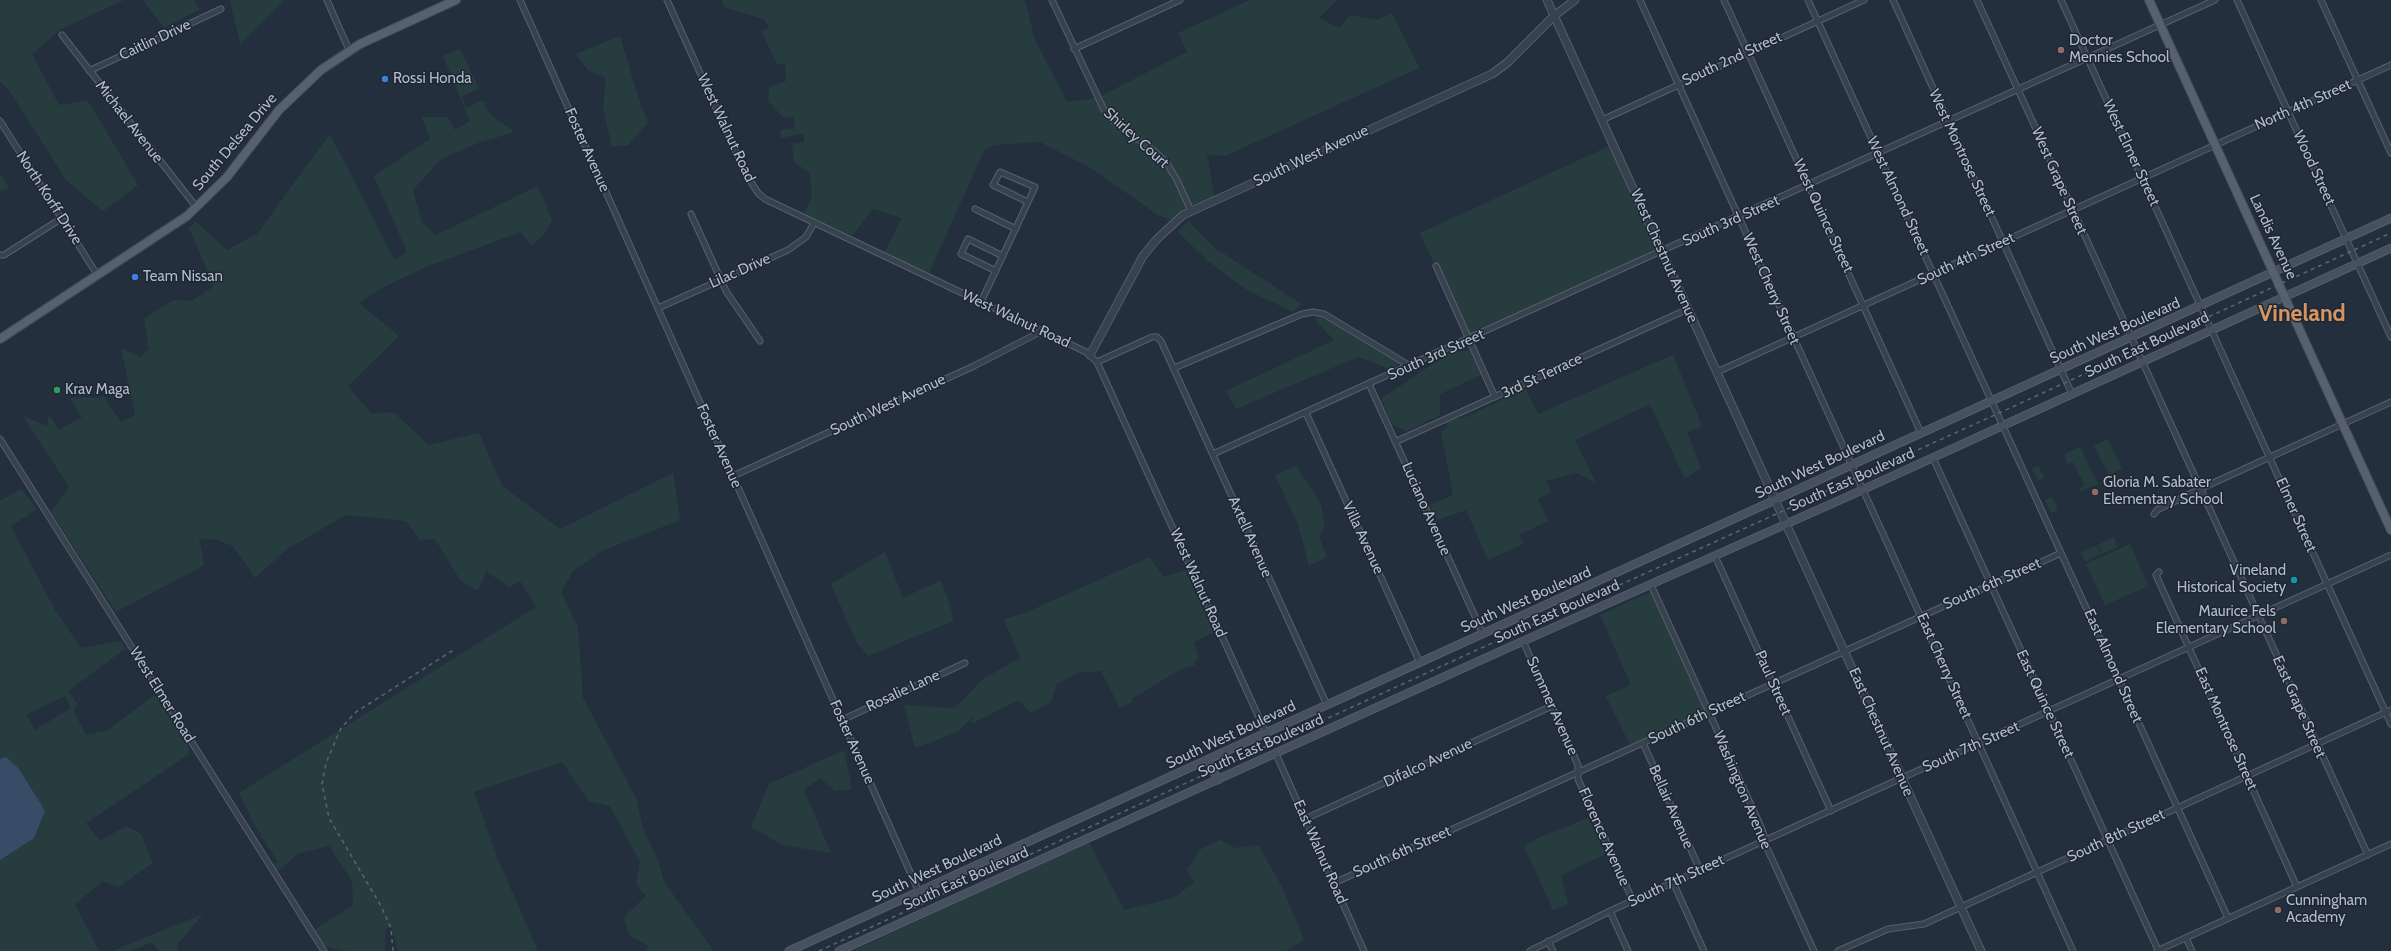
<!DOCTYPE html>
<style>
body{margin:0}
canvas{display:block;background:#242f3e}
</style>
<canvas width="2391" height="951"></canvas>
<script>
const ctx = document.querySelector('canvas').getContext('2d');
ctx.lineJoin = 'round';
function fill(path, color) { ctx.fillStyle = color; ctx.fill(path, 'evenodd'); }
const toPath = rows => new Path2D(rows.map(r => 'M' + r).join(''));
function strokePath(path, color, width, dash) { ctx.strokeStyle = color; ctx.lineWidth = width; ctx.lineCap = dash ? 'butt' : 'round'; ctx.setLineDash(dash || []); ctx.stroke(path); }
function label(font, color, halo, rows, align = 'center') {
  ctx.font = font + ' Cabin,sans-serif'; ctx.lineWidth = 3; ctx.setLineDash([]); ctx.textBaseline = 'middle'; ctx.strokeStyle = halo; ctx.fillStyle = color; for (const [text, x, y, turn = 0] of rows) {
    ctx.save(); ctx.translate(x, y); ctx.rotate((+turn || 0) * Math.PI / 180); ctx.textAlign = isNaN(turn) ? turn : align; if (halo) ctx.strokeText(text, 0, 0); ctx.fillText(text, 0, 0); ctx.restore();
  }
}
fill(toPath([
 [0,0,124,0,61,29,32,54,59,105,88,101,138,185,103,211,66,180,11,93,0,81],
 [143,0,194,0,200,9,164,28],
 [230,0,284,0,240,44],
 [721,0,1025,0,1035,40,1067,102,1097,98,1187,52,1178,33,1250,0,1337,0,1319,18,1339,28,1350,15,1377,20,1392,13,1419,68,1225,156,1207,154,1215,200,1172,220,1158,215,1091,168,1040,142,994,145,984,151,927,277,883,256,902,218,873,209,849,240,802,218,812,196,810,173,794,162,792,144,804,142,804,133,781,138,780,130,795,128,793,117,784,118,768,101,769,87,786,81,785,64,777,64,762,32,769,27,764,19,724,7],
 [620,36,639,100,648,123,628,145,612,147,603,107,606,78,588,70,576,54],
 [460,49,479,89,462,96,466,108,483,100,489,113,514,132,478,143,441,159,413,190,422,223,436,235,538,186,552,221,543,235,532,246,521,232,423,268,382,288,359,303,399,336,348,386,372,414,393,412,429,445,479,433,502,486,560,529,673,473,680,520,602,551,573,571,561,592,578,627,583,698,636,798,643,828,659,863,664,882,714,951,646,951,648,946,629,935,624,917,646,896,636,884,640,862,610,806,589,801,562,762,474,792,496,855,538,951,398,951,391,926,385,929,385,951,346,951,320,945,313,931,353,905,352,881,329,846,299,853,275,873,270,866,278,862,255,826,239,793,536,607,520,581,509,587,486,571,478,591,461,581,435,539,420,540,406,521,346,515,287,549,255,578,233,546,217,540,199,538,204,564,197,569,116,612,51,512,69,487,23,416,47,426,49,415,59,430,82,417,70,398,104,397,121,422,135,415,121,348,140,357,149,349,144,319,173,300,192,301,214,286,189,228,196,222,227,250,257,234,330,134,395,261,407,252,374,176,430,139,422,117,448,117,455,130,470,121,443,56],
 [1614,144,1663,252,1469,340,1420,233],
 [0,174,9,188,0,192],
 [1188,221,1215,248,1301,304,1293,312,1247,290,1208,261,1178,232],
 [1321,316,1400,363,1390,369,1358,357,1236,409,1226,391,1334,340,1315,320],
 [1470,350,1481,375,1440,394,1440,415,1407,431,1393,425,1381,399,1449,353],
 [1673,355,1702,426,1687,432,1701,468,1685,479,1650,404,1575,440,1596,483,1577,473,1546,481,1551,492,1538,499,1548,521,1519,535,1523,544,1488,560,1466,510,1437,520,1430,505,1453,495,1441,432,1448,426,1443,422,1469,416,1525,388,1538,414],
 [2108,439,2122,469,2109,475,2094,446],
 [2080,447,2098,484,2080,492,2079,489,2085,486,2073,462,2067,464,2065,454],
 [1296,466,1320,502,1325,524,1319,537,1327,557,1309,566,1298,524,1275,475],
 [2038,466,2044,478,2038,481,2032,469],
 [21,489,37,509,11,526,55,610,81,648,120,641,126,648,68,691,77,703,74,712,86,735,106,731,155,695,188,745,189,754,86,823,100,841,126,826,141,834,153,863,118,887,103,881,75,904,99,951,0,951,0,501],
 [65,696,71,708,35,730,26,715],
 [2052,497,2058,510,2051,513,2045,500],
 [2114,537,2118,547,2102,554,2098,545],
 [2130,544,2148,586,2105,605,2086,564],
 [2097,545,2101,554,2085,562,2081,552],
 [885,552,903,598,941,580,952,612,953,621,868,656,856,641,831,584],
 [1150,557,1163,577,1185,570,1214,632,1194,642,1199,658,1194,661,1195,665,1181,669,1131,699,1132,702,1120,708,1101,671,1077,673,1057,684,1051,702,1031,713,1018,700,971,724,973,716,958,732,915,748,904,705,955,708,983,679,1020,658,1004,619,1025,613],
 [1650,592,1705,710,1630,745,1606,696,1631,685,1600,615],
 [844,750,852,789,835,791,820,778,804,790,831,853,783,845,751,827,769,784],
 [1588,818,1606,854,1561,875,1568,904,1553,910,1524,846,1540,837],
 [1220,840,1235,848,1258,845,1281,885,1304,940,1285,951,852,951,1089,842,1124,910,1174,898,1194,882,1187,869,1201,849],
 [203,914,177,945,179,951,159,951,152,942,131,951,112,951]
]), '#263c3f');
fill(toPath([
 [6,757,19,769,45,811,34,838,0,860,0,759]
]), '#394c67');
const minor = toPath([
 [327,0,349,50],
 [520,0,919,892],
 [667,0,747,176,758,193,765,199,1086,352,1097,362,1266,733],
 [1052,0,1105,112,1115,123,1154,151,1166,162,1177,180,1191,211],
 [1640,0,2073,951],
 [1724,0,1921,433],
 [1808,0,2228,918],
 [1893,0,2072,394],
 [1977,0,2368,855],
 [2061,0,2391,724],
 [2237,0,2391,337],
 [2321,0,2391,153],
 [62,35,197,208],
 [1074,49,1180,0],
 [89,71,221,9],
 [1602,120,1864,0],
 [0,121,98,276],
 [975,209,1016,229],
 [691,214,726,291,760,341],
 [0,255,4,255,62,218],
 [1436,266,1495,397],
 [996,271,961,254,968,239,1003,256],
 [981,302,1022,215,1035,187,1000,172,993,185,1028,202],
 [658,308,788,250,806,237,814,223],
 [1097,362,1152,337,1157,337,1161,341,1327,705],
 [1174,368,1302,314,1313,312,1324,314,1410,366],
 [1717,372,2391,65],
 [1369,384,1483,634],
 [1306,413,1420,663],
 [0,439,324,951],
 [1395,442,1688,309],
 [1213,454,2215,0],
 [1933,458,2158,950],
 [733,476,974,366,1042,331],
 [2154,514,2157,510,2200,489,2391,402],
 [1715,556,1831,811],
 [2159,572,2156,575,2297,887],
 [1651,585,1762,829,1767,848,1814,951],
 [1523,641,1578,765,1578,779,1633,901],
 [842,720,965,663],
 [1643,743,1700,870],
 [1276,754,1364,951],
 [1305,819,1552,706],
 [1673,882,1704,951],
 [1334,883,2061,553],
 [1610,911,1628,951],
 [2186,938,2192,951],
 [1548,941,1553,951],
 [1530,951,1610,911,2391,555],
 [1838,951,1888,929,1924,924,2391,710],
 [2157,951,2391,844]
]);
const tertiary = toPath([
 [1547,0,1981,951],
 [1090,355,1143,256,1157,239,1183,215,1492,74,1507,63,1554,16,1575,0]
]);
const secondary = toPath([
 [1208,760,1218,780],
 [789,951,2391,218],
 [839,951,1501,651,1849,496,2391,248]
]);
const primary = toPath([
 [2149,0,2391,530],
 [0,339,187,216,227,177,279,110,321,70,360,44,456,0]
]);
strokePath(minor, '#565f6c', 7);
strokePath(tertiary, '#565f6c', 9);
strokePath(secondary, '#565f6c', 9);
strokePath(primary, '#414a57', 10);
strokePath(minor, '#38414e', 5);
strokePath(tertiary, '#38414e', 7);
strokePath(secondary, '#465061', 7);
strokePath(primary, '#56606e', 8);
strokePath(toPath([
 [393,951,391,928,381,906,329,818,322,784,326,763,341,728,356,712,455,649],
 [819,951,1560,612,1997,414,2391,233]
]), '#5a6575', 1.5, [4, 4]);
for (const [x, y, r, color] of [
 [2061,50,4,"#8d6e63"],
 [385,79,4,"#3f7fe0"],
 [135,277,4,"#3f7fe0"],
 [57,390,4,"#2e9e5b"],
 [2095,492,4,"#8d6e63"],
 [2294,580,4,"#0f9aa8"],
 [2284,621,4,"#8d6e63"],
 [2278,910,4,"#8d6e63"]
]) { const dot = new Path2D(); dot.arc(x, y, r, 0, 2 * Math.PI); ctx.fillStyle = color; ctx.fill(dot); strokePath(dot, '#1d2633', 1.5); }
label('15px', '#b4bcc9', '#1d2633', [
 ["Caitlin Drive",155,40,-25],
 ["South 2nd Street",1732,59,-25],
 ["North 4th Street",2303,105,-24],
 ["Michael Avenue",129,122,52],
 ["West Walnut Road",726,128,65],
 ["Shirley Court",1136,138,42],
 ["South Delsea Drive",235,142,-50],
 ["Foster Avenue",587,150,66],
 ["West Montrose Street",1962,153,65],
 ["West Elmer Street",2131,153,65],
 ["South West Avenue",1311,156,-25],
 ["Wood Street",2314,168,65],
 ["West Grape Street",2059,181,66],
 ["West Almond Street",1898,196,65],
 ["North Korff Drive",49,198,57],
 ["West Quince Street",1823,216,65],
 ["South 3rd Street",1731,221,-24],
 ["Landis Avenue",2273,237,65],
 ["West Chestnut Avenue",1664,256,66],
 ["South 4th Street",1966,259,-25],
 ["Lilac Drive",740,271,-24],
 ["West Cherry Street",1771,289,66],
 ["West Walnut Road",1016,319,25],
 ["South West Boulevard",2115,331,-24],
 ["South East Boulevard",2147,345,-25],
 ["South 3rd Street",1436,355,-24],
 ["3rd St Terrace",1542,376,-25],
 ["South West Avenue",888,405,-25],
 ["Foster Avenue",719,446,66],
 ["South West Boulevard",1820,465,-25],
 ["South East Boulevard",1852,480,-24],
 ["Luciano Avenue",1426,509,66],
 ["Elmer Street",2296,515,66],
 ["Axtell Avenue",1250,537,66],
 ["Villa Avenue",1363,538,65],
 ["West Walnut Road",1198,583,66],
 ["South 6th Street",1992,584,-24],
 ["South West Boulevard",1526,600,-24],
 ["South East Boulevard",1557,612,-24],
 ["East Cherry Street",1944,666,66],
 ["East Almond Street",2113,666,66],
 ["Paul Street",1773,683,66],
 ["Rosalie Lane",903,691,-25],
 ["West Elmer Road",162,695,58],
 ["East Quince Street",2045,704,65],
 ["Summer Avenue",1552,706,66],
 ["East Grape Street",2299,707,66],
 ["South 6th Street",1697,718,-25],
 ["East Montrose Street",2226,729,66],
 ["East Chestnut Avenue",1881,732,66],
 ["South West Boulevard",1231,735,-25],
 ["Foster Avenue",852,742,66],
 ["South East Boulevard",1261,746,-24],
 ["South 7th Street",1971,747,-24],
 ["Difalco Avenue",1428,763,-25],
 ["Washington Avenue",1742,790,67],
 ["Bellair Avenue",1671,807,66],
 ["South 8th Street",2116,836,-25],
 ["Florence Avenue",1604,837,66],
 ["East Walnut Road",1320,852,66],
 ["South 6th Street",1402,852,-24],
 ["South West Boulevard",937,869,-25],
 ["South East Boulevard",966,879,-24],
 ["South 7th Street",1676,881,-25]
]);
label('15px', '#b4bcc9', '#1d2633', [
 ["Doctor",2069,41],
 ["Mennies School",2069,58],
 ["Rossi Honda",393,79],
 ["Team Nissan",143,277],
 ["Krav Maga",65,390],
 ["Gloria M. Sabater",2103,483],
 ["Elementary School",2103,500],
 ["Vineland",2286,571,"right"],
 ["Historical Society",2286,588,"right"],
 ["Maurice Fels",2276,612,"right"],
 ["Elementary School",2276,629,"right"],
 ["Cunningham",2286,901],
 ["Academy",2286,918]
], 'left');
label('bold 23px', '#d59563', '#1d2633', [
 ["Vineland",2302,314]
]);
</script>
